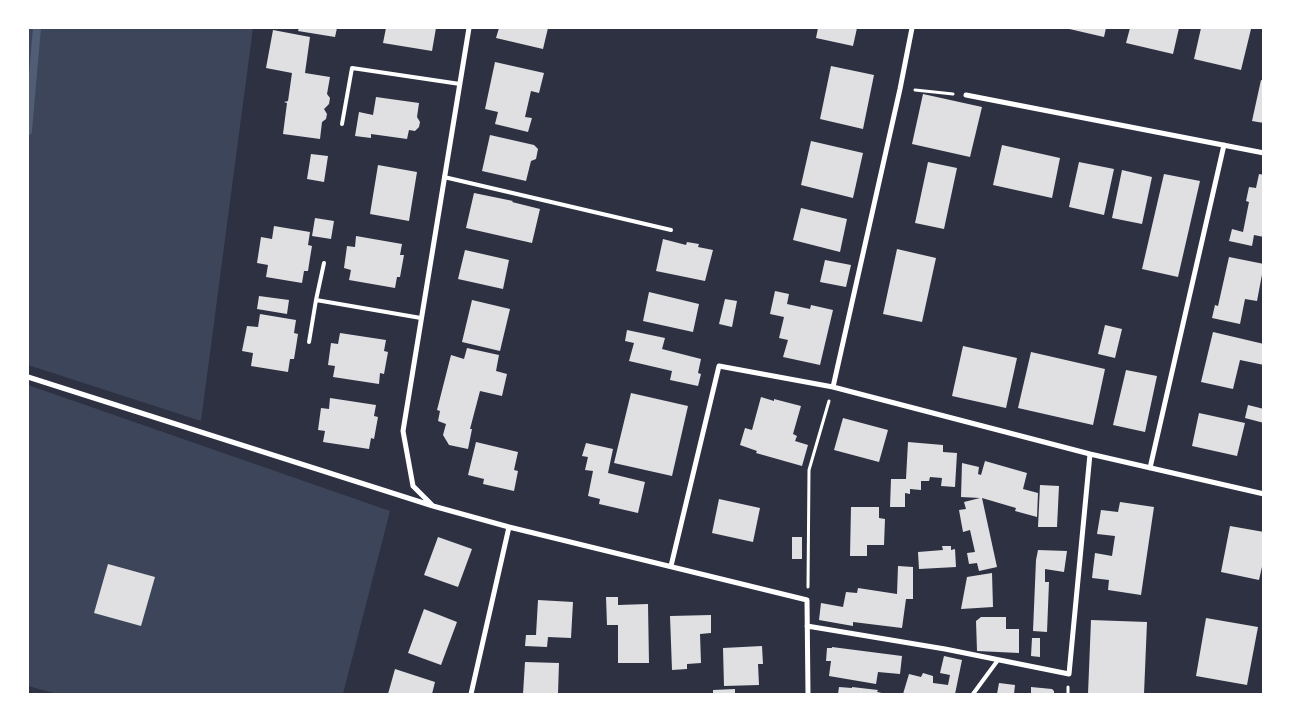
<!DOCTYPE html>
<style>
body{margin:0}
#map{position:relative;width:1291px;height:722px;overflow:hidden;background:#2d3142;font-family:Overpass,sans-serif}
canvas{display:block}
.frame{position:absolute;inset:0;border:29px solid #fff;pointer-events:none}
</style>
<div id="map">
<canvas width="1291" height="722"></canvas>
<div class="frame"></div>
</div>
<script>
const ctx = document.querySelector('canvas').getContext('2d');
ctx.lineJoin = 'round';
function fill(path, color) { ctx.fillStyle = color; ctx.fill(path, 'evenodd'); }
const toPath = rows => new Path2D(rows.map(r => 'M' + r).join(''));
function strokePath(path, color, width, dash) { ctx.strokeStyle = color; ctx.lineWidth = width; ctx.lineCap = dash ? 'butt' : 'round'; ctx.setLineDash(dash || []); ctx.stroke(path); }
fill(toPath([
 [28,28,253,28,201,421,28,365],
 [28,385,390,511,343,694,57,694,28,686]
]), '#3c4559');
strokePath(toPath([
 [28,131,37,28]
]), '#4f5d75', 8);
fill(toPath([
 [299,28,337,28,335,37,298,31],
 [386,28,436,28,432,51,383,43],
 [499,28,548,28,543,49,496,38],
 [818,28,857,28,853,46,816,38],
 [1065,28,1106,28,1104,37],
 [1130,28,1179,28,1173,54,1126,43],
 [1201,28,1251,29,1241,70,1194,59],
 [273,30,310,37,305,73,330,77,327,94,330,98,329,104,324,109,327,114,326,119,322,122,320,139,283,134,287,103,284,102,288,101,292,73,266,68],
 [495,62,544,73,539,93,531,91,525,117,532,118,528,132,495,124,498,112,485,109],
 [831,66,874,75,863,129,820,119],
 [1261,80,1264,81,1264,123,1252,121],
 [923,94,982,107,970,157,912,144],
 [376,97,419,103,417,117,420,122,419,127,415,131,409,130,407,139,371,134,371,138,355,136,359,112,373,115],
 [490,135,534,145,538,149,536,159,531,161,526,181,482,171],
 [811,141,863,153,853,198,801,185],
 [1002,145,1060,158,1052,198,993,185],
 [311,154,328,156,324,182,307,179],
 [928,162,957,168,944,229,915,223],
 [1079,162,1114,169,1104,215,1069,207],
 [378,165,417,172,409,221,370,214],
 [1122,170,1152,177,1142,224,1112,218],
 [1164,174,1200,181,1178,277,1142,269],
 [1259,174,1264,175,1264,237,1254,235,1252,246,1229,241,1232,229,1243,232,1249,202,1246,201,1249,187,1256,188],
 [474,193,513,201,512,202,540,209,532,243,466,228],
 [801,208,847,219,840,252,793,240],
 [315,218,334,221,331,239,312,236],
 [274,226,310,232,308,245,312,246,310,258,308,271,304,271,302,283,266,277,268,265,257,263,261,237,272,239],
 [356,236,402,244,400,255,404,255,400,277,397,277,395,288,349,280,351,270,344,268,347,246,355,247],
 [663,239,686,245,687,242,699,244,698,247,713,250,705,281,656,271],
 [897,249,936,258,922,322,883,314],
 [465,250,509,260,503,289,458,279],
 [1229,257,1264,264,1257,301,1245,299,1240,324,1212,318,1215,305,1218,306],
 [825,260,851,265,846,287,820,282],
 [775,291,789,294,787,304,810,309,811,305,833,310,820,365,783,357,788,340,779,338,784,317,770,314],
 [649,292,699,304,693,332,643,321],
 [259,296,289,300,287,314,257,309],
 [725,299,737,301,732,327,719,324],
 [472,300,510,309,500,351,462,342],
 [260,314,296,320,294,333,298,334,296,347,294,359,290,359,288,372,251,366,253,353,242,351,247,326,258,327],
 [1105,325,1122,329,1115,358,1098,354],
 [627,330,665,338,662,349,701,359,698,373,701,374,698,386,670,380,672,371,629,361,634,343,625,341],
 [1213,332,1264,344,1264,365,1240,360,1233,389,1201,382],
 [340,333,386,340,384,351,388,352,384,374,380,373,379,384,333,377,335,366,328,365,331,343,338,344],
 [963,346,1017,358,1006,408,952,396],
 [467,348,499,355,496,371,507,374,502,396,480,391,470,429,472,429,468,449,449,445,443,435,446,424,438,421,440,411,437,410,451,355,464,359],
 [1031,352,1105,369,1093,425,1018,408],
 [1126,370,1157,376,1145,432,1113,425],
 [631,393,688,406,672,476,614,463],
 [761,397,774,401,774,399,801,406,793,434,797,436,795,441,808,445,802,466,756,453,757,451,740,445,745,428,752,430],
 [330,398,376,405,374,416,378,417,374,439,371,438,369,449,323,442,325,431,318,430,321,408,329,409],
 [1248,405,1264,409,1264,423,1245,418],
 [1199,413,1245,423,1237,456,1192,446],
 [843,418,888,430,879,462,834,450],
 [476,442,518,452,514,470,518,471,514,491,483,484,484,479,468,475],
 [908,442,943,445,943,452,957,453,955,487,941,486,942,478,930,477,929,481,921,481,921,490,910,489,910,494,905,493,905,507,890,507,891,479,906,479],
 [586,443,613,449,608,473,645,482,638,513,599,504,600,499,588,496,593,471,585,470,588,457,582,456],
 [985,461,1027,473,1023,489,1038,493,1037,517,1015,511,1016,508,982,498,997,567,979,571,977,563,969,564,967,553,975,552,970,530,963,532,959,510,966,509,964,502,980,498,961,497,962,463,979,467,978,474,981,475],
 [1040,485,1059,486,1057,527,1038,527],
 [719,499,760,508,753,542,712,533],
 [1120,502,1154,507,1141,595,1108,590,1109,580,1092,578,1095,553,1112,556,1115,536,1097,534,1101,510,1118,512],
 [851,507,879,507,879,518,885,519,884,545,867,545,867,556,850,556],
 [1230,526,1264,532,1264,558,1259,580,1221,572],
 [438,537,472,549,458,587,424,575],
 [792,537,802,537,802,559,792,559],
 [942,546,951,546,951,550,955,549,956,567,919,569,918,552,943,550],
 [1038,550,1067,551,1064,572,1045,569,1045,582,1049,582,1047,632,1033,631,1036,560],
 [108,564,155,577,141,626,94,613],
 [898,566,913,567,913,599,906,599,902,628,853,622,853,626,819,620,821,603,843,607,846,592,857,593,858,588,897,594],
 [992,573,993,607,961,609,967,577],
 [606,597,618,597,618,605,648,604,649,663,618,663,618,625,607,625],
 [538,600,573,602,571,638,548,637,547,647,525,646,526,635,536,635],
 [424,609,457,622,441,665,408,653],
 [711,615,711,633,700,634,701,663,687,664,687,669,672,670,670,616],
 [981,617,1006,617,1006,629,1019,629,1019,653,977,651,976,621],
 [1206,618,1258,627,1247,685,1196,676],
 [1091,620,1147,622,1144,694,1088,694],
 [1032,638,1040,638,1040,657,1031,656],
 [762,646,763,664,758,664,759,685,724,686,723,648],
 [832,647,902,656,900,674,878,672,876,684,829,676,831,661,826,661,827,648,832,648],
 [944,656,962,660,955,694,903,694,909,674,921,677,923,673,933,676,933,683,948,685,950,675,940,673],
 [525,662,559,663,558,694,523,694],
 [395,669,435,682,432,694,388,694],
 [999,683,1015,685,1014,694,997,694],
 [839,687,852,688,852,687,878,690,877,692,887,694,838,694],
 [1031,687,1052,689,1054,691,1054,694,1031,694],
 [735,689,735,694,713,694,713,690]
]), '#e0e0e3');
strokePath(toPath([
 [915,90,953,94],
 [808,587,809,470,829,401],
 [1068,694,1068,687]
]), '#fff', 3);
strokePath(toPath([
 [342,124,352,68,460,84],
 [444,177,671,230],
 [316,300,324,263],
 [309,342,316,300,421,318],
 [973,694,998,660]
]), '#fff', 4);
strokePath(toPath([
 [966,95,1264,153],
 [28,377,433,506,509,527,807,600,808,694],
 [833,387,900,89,912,28],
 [1150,468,1224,145],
 [432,505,413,486,403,431,469,28],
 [671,566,719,366,833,387,1090,454,1264,494],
 [807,626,945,649,1069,674,1090,454],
 [471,694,509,527]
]), '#fff', 5);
</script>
